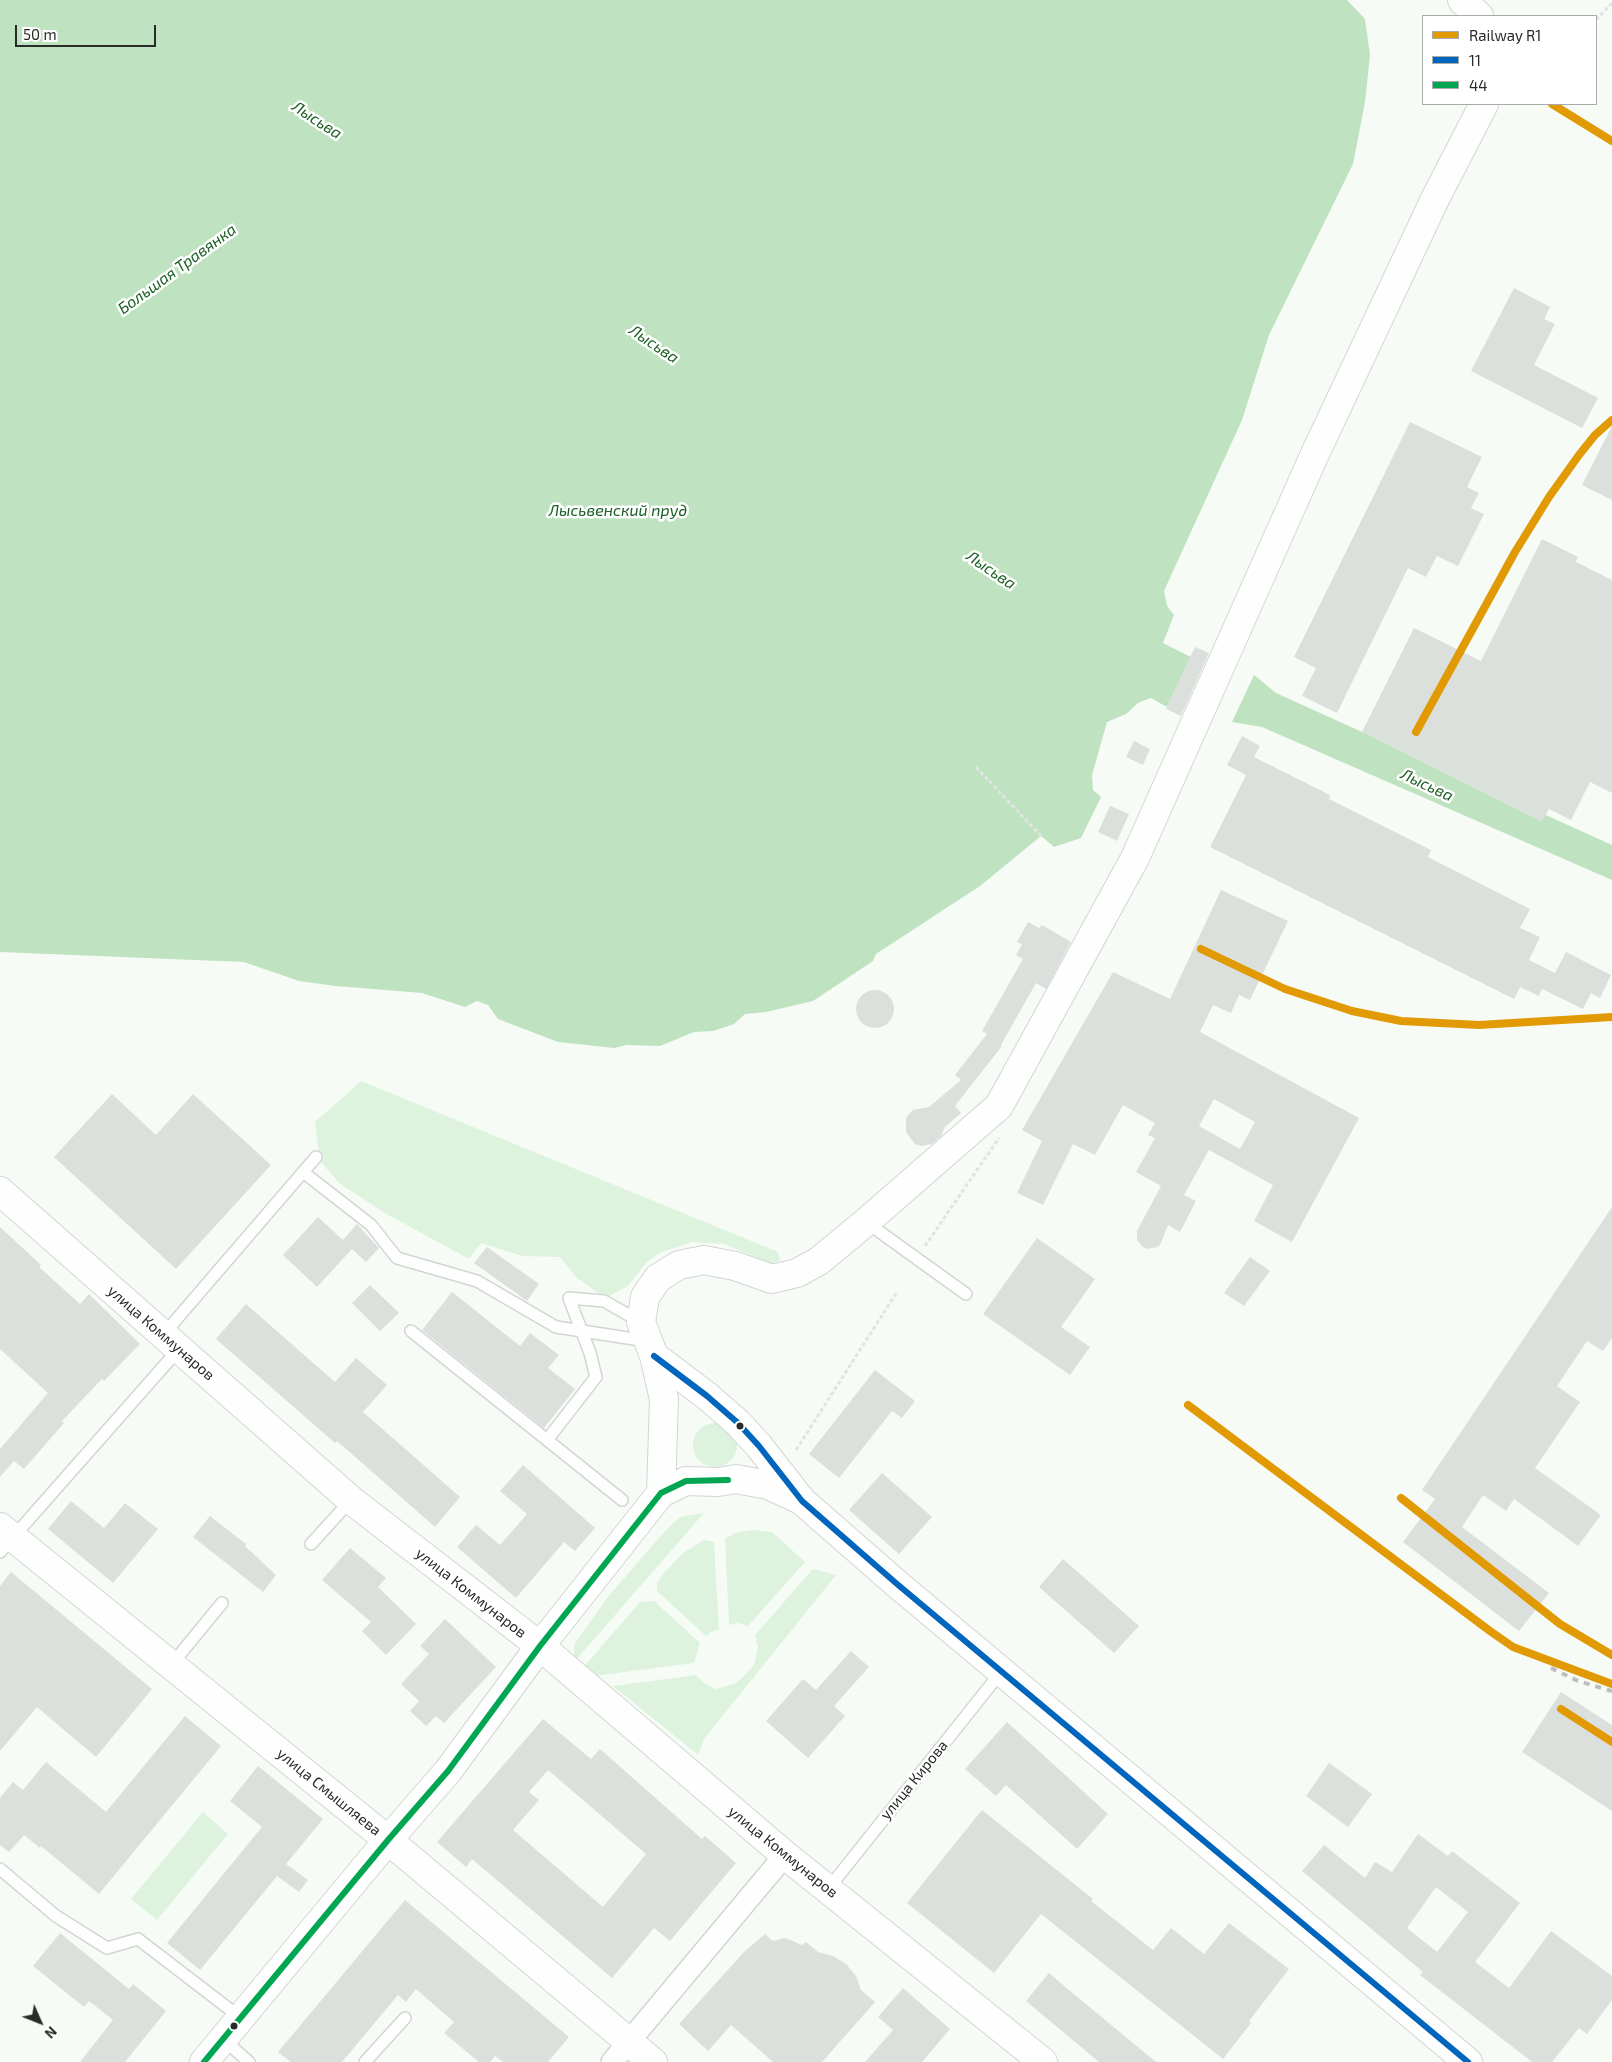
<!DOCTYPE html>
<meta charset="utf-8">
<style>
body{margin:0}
#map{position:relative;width:1612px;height:2062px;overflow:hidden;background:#f6fbf6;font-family:"Exo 2",sans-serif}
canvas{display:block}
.legend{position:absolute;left:1422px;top:15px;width:175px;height:90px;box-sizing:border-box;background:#fff;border:1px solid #a9aaa9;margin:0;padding:6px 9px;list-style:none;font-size:15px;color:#282b28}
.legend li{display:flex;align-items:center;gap:10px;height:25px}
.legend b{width:25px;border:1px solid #a9aaa9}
.north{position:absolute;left:15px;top:1997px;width:50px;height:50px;-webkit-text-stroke:4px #fff;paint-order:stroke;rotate:134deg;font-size:14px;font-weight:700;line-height:20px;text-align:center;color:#282b28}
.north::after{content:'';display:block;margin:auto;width:18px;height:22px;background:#282b28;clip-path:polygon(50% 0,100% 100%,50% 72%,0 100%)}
.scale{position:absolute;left:15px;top:25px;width:141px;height:22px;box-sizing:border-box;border:2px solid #282b28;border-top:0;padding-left:6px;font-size:15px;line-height:18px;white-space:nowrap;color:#282b28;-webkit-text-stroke:4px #fff;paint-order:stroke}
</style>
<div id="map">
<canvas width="1612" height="2062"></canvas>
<ul class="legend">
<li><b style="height:6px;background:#e29a04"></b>Railway R1</li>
<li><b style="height:6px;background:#0065bd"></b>11</li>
<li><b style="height:6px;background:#00a651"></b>44</li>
</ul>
<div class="north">N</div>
<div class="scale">50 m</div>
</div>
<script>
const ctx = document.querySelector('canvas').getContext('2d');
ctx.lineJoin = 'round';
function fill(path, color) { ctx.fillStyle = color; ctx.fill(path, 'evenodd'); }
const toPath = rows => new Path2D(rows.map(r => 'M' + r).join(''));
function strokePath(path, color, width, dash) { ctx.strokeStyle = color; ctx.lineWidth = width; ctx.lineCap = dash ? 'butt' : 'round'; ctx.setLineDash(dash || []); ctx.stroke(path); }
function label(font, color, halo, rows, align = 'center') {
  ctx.font = font + ' "Exo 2",sans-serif'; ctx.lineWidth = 5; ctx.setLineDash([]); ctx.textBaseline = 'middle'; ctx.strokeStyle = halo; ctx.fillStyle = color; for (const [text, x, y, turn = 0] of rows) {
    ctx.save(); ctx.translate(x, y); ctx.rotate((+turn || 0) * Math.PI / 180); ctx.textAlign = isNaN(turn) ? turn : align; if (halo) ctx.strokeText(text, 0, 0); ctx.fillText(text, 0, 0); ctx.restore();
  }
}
fill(toPath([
 [361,1081,778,1252,780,1260,772,1264,724,1244,692,1242,659,1253,646,1263,628,1286,605,1298,576,1277,560,1257,522,1256,481,1243,469,1259,385,1213,340,1184,320,1161,315,1122],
 '693 1445a22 22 0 1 1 44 0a22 22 0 1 1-44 0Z',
 [704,1513,574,1662,574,1645,607,1598,665,1531,680,1517],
 [753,1530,772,1532,805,1562,748,1626,738,1623,729,1625,725,1538,735,1533],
 [704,1540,714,1542,719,1629,711,1632,706,1636,657,1591,657,1584,663,1574,683,1553],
 [813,1569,836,1575,704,1739,698,1755,613,1686,696,1675,705,1684,716,1689,734,1684,740,1680,754,1665,758,1647,755,1635],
 [654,1601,700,1643,694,1663,586,1677,581,1670,640,1602],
 [203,1812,228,1834,157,1920,131,1899]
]), '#ddf3de');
fill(toPath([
 [0,0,1347,0,1365,19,1370,55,1365,102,1353,164,1269,335,1242,420,1164,591,1167,606,1174,615,1163,643,1191,657,1167,707,1151,698,1138,703,1126,714,1107,722,1092,775,1093,790,1101,797,1081,838,1054,847,1041,836,980,886,876,954,873,961,813,1001,766,1012,745,1014,734,1024,713,1031,694,1032,660,1046,627,1045,614,1048,558,1042,498,1019,488,1005,477,1001,465,1007,422,993,336,986,299,981,244,962,0,952],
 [1254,675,1276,693,1612,845,1612,880,1262,727,1232,722]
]), '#bfe3c0');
fill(toPath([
 [1514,288,1550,307,1544,319,1555,324,1534,365,1598,398,1582,428,1471,371],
 [1410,422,1482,457,1467,487,1479,493,1471,508,1484,514,1458,566,1437,556,1426,577,1408,568,1337,713,1302,696,1316,668,1294,657],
 [1612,426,1612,500,1582,485],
 [1542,539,1578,557,1576,562,1612,580,1612,793,1590,782,1571,820,1549,809,1542,822,1362,732,1414,628,1481,661],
 [1195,647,1209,653,1181,716,1166,709],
 [1242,736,1260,746,1254,757,1330,795,1329,799,1431,850,1428,857,1530,909,1520,928,1540,937,1529,960,1555,973,1566,952,1611,975,1600,998,1591,993,1583,1009,1542,989,1539,996,1520,987,1514,999,1210,847,1246,775,1227,765],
 [1134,741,1150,749,1143,765,1126,757],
 [1110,806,1129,814,1117,841,1098,832],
 [1221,890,1288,921,1250,1000,1239,995,1231,1013,1213,1005,1200,1032,1359,1118,1292,1242,1254,1221,1273,1185,1209,1150,1184,1195,1196,1201,1180,1232,1168,1225,1160,1245,1157,1247,1148,1249,1143,1247,1137,1240,1137,1231,1161,1186,1136,1172,1155,1138,1148,1135,1155,1123,1123,1105,1095,1155,1073,1144,1043,1205,1017,1193,1042,1141,1022,1130,1113,972,1170,999],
 [1214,1099,1255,1122,1240,1149,1199,1126],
 [1028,922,1039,928,1042,925,1071,942,1046,989,1036,983,1001,1045,1002,1046,955,1106,961,1113,945,1127,941,1136,932,1144,921,1146,915,1144,906,1132,906,1118,913,1110,929,1107,961,1080,955,1075,987,1034,982,1031,1023,959,1016,955,1022,944,1017,942],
 '856 1009a19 19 0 1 1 38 0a19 19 0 1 1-38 0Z',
 [112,1094,156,1135,193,1094,271,1165,176,1269,54,1157],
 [1612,1207,1612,1338,1603,1351,1587,1341,1557,1386,1580,1402,1535,1468,1601,1515,1578,1546,1514,1499,1506,1511,1483,1495,1462,1527,1549,1593,1519,1631,1403,1542,1435,1499,1422,1490],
 [318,1217,343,1240,357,1224,379,1248,366,1262,352,1249,317,1287,283,1255],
 [0,1227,41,1265,39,1267,80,1304,89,1294,140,1344,104,1381,102,1379,62,1421,64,1423,24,1469,14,1461,0,1477,0,1449,48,1393,0,1349],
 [1037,1238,1095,1279,1061,1327,1090,1347,1070,1375,983,1314],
 [487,1247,539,1284,527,1301,474,1263],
 [1250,1257,1270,1271,1244,1306,1224,1293],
 [370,1285,399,1313,380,1331,352,1303],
 [452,1292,520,1346,530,1333,559,1355,548,1368,575,1389,544,1428,422,1330],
 [246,1304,335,1382,356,1358,387,1385,363,1412,460,1497,435,1527,337,1441,335,1443,216,1339],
 [875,1370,915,1401,902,1418,892,1411,839,1478,809,1454],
 [523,1465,595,1528,575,1551,564,1542,516,1598,457,1547,476,1525,500,1545,527,1514,500,1491],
 [882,1473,932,1517,899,1554,849,1510],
 [71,1501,104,1528,125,1503,158,1529,113,1583,48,1529],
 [210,1516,246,1544,245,1546,276,1575,263,1592,193,1537],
 [350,1548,386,1578,378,1587,416,1624,386,1655,362,1631,371,1622,322,1580],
 [1063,1559,1139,1626,1114,1653,1039,1587],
 [11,1572,152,1689,96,1757,37,1707,0,1751,0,1586],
 [445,1619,496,1667,444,1723,436,1716,426,1726,410,1711,419,1701,401,1684,429,1654,420,1646],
 [851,1651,869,1667,834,1706,845,1716,808,1758,766,1721,803,1679,816,1690],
 [1561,1692,1612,1725,1612,1811,1522,1752],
 [185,1716,221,1746,99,1894,41,1846,40,1848,24,1835,9,1852,0,1845,0,1798,13,1782,23,1790,46,1762,106,1812],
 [543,1719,591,1759,600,1749,702,1839,705,1836,736,1863,670,1941,654,1928,612,1978,472,1859,466,1867,437,1842],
 [548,1770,646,1854,603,1907,513,1830,539,1800,529,1792],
 [1007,1722,1108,1814,1077,1849,1006,1785,996,1796,965,1769],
 [1329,1763,1372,1794,1348,1827,1306,1796],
 [258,1766,323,1819,286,1864,308,1880,299,1892,277,1876,200,1970,167,1943,262,1827,230,1801],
 [982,1810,1093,1899,1091,1901,1153,1950,1171,1928,1204,1954,1229,1923,1289,1969,1249,2021,1251,2023,1223,2059,1041,1914,994,1973,907,1903],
 [1418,1834,1448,1856,1452,1851,1520,1903,1475,1962,1509,1988,1551,1931,1612,1976,1612,2000,1587,2034,1579,2028,1552,2062,1532,2062,1420,1975,1423,1972,1302,1871,1324,1845,1365,1878,1375,1862,1392,1872],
 [1436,1887,1468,1912,1437,1952,1407,1928],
 [405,1900,569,2037,548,2062,503,2062,495,2056,490,2062,479,2062,444,2033,454,2022,416,1989,406,2002,398,1995,342,2062,291,2062,278,2052],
 [60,1933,129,1989,133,1984,166,2011,125,2062,80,2062,113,2020,89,2001,84,2007,33,1966],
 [765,1934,773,1941,785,1938,802,1945,806,1942,818,1952,833,1956,846,1964,856,1976,861,1990,875,2002,822,2062,773,2062,731,2025,708,2051,679,2024,744,1952],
 [1049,1973,1069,1990,1156,2062,1099,2062,1026,2001],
 [903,1988,950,2029,922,2062,865,2062,893,2030,878,2017]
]), '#dce0dc');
const lane = toPath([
 [303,1172,371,1225,397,1258,477,1281,556,1327,647,1341],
 [866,1222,966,1294],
 [411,1331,622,1500],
 [163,1335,316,1157],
 [547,1440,596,1377,590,1353,569,1298,604,1301,641,1322],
 [311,1544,351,1500],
 [0,1552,179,1349],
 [172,1664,222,1603],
 [0,1869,56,1916,107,1948,138,1939,241,2018],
 [828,1889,1001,1672],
 [223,2039,249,2062],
 [365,2062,405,2018]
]);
const street = toPath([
 [612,2062,785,1855]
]);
const secondary = toPath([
 [1462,0,1479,16],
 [0,1191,351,1500,540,1646,785,1855,1043,2062],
 [654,1356,707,1396,738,1423,759,1446,802,1501,897,1584,1468,2062],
 [661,1493,664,1399,654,1356,641,1322,645,1297,658,1278,679,1265,704,1260,735,1266,772,1279,797,1273,819,1261,866,1222,999,1106,1135,858,1314,456,1435,199,1484,104],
 [0,1527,388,1840,653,2062],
 [204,2062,388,1840,448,1771,540,1646,661,1493,686,1481,718,1482,736,1479,768,1485,801,1500]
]);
strokePath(lane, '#d2d6d2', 14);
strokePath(street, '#d2d6d2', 24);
strokePath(secondary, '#d2d6d2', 30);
strokePath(toPath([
 [1596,20,1612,3],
 [976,767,1041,836],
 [925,1246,999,1138],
 [796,1450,897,1292]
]), '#e2e3e2', 3, [4, 2.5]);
strokePath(lane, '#fefefe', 11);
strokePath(street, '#fefefe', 21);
strokePath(secondary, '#fefefe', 28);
strokePath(toPath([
 [1416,732,1515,552,1549,497,1579,455,1595,435,1612,420],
 [1201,949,1285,989,1352,1011,1401,1021,1479,1025,1612,1017],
 [1188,1405,1490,1631,1513,1647,1612,1684],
 [1401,1498,1560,1624,1612,1655],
 [1551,1668,1578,1681,1612,1691],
 [1561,1709,1612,1742]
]), '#bdbfbd', 4, [6, 6]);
strokePath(toPath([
 [654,1356,707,1396,738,1423,759,1446,802,1501,897,1584,1468,2062]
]), '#0065bd', 6);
strokePath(toPath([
 [204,2062,388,1840,448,1771,540,1646,661,1493,686,1481,728,1480]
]), '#00a651', 6);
strokePath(toPath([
 [1552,104,1612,141],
 [1416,732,1515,552,1549,497,1579,455,1595,435,1612,420],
 [1201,949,1285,989,1352,1011,1401,1021,1479,1025,1612,1017],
 [1188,1405,1490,1631,1513,1647,1612,1684],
 [1401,1498,1560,1624,1612,1655],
 [1561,1709,1612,1742]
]), '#e29a04', 8);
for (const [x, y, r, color] of [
 [740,1426,4.5,"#282b28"],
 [234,2026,4.5,"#282b28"]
]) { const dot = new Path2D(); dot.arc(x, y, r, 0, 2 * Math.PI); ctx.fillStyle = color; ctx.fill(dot); strokePath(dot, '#fff', 2); }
label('15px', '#282b28', '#fff', [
 ["улица Коммунаров",161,1333,41],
 ["улица Коммунаров",471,1593,38],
 ["улица Кирова",914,1780,-51],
 ["улица Смышляева",329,1792,39],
 ["улица Коммунаров",783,1852,39]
]);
label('italic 16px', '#1c6025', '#fff', [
 ["Лысьва",317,120,33],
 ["Большая Травянка",177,269,-36],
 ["Лысьва",654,344,34],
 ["Лысьвенский пруд",618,511],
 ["Лысьва",991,570,34],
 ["Лысьва",1427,785,25]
]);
</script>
